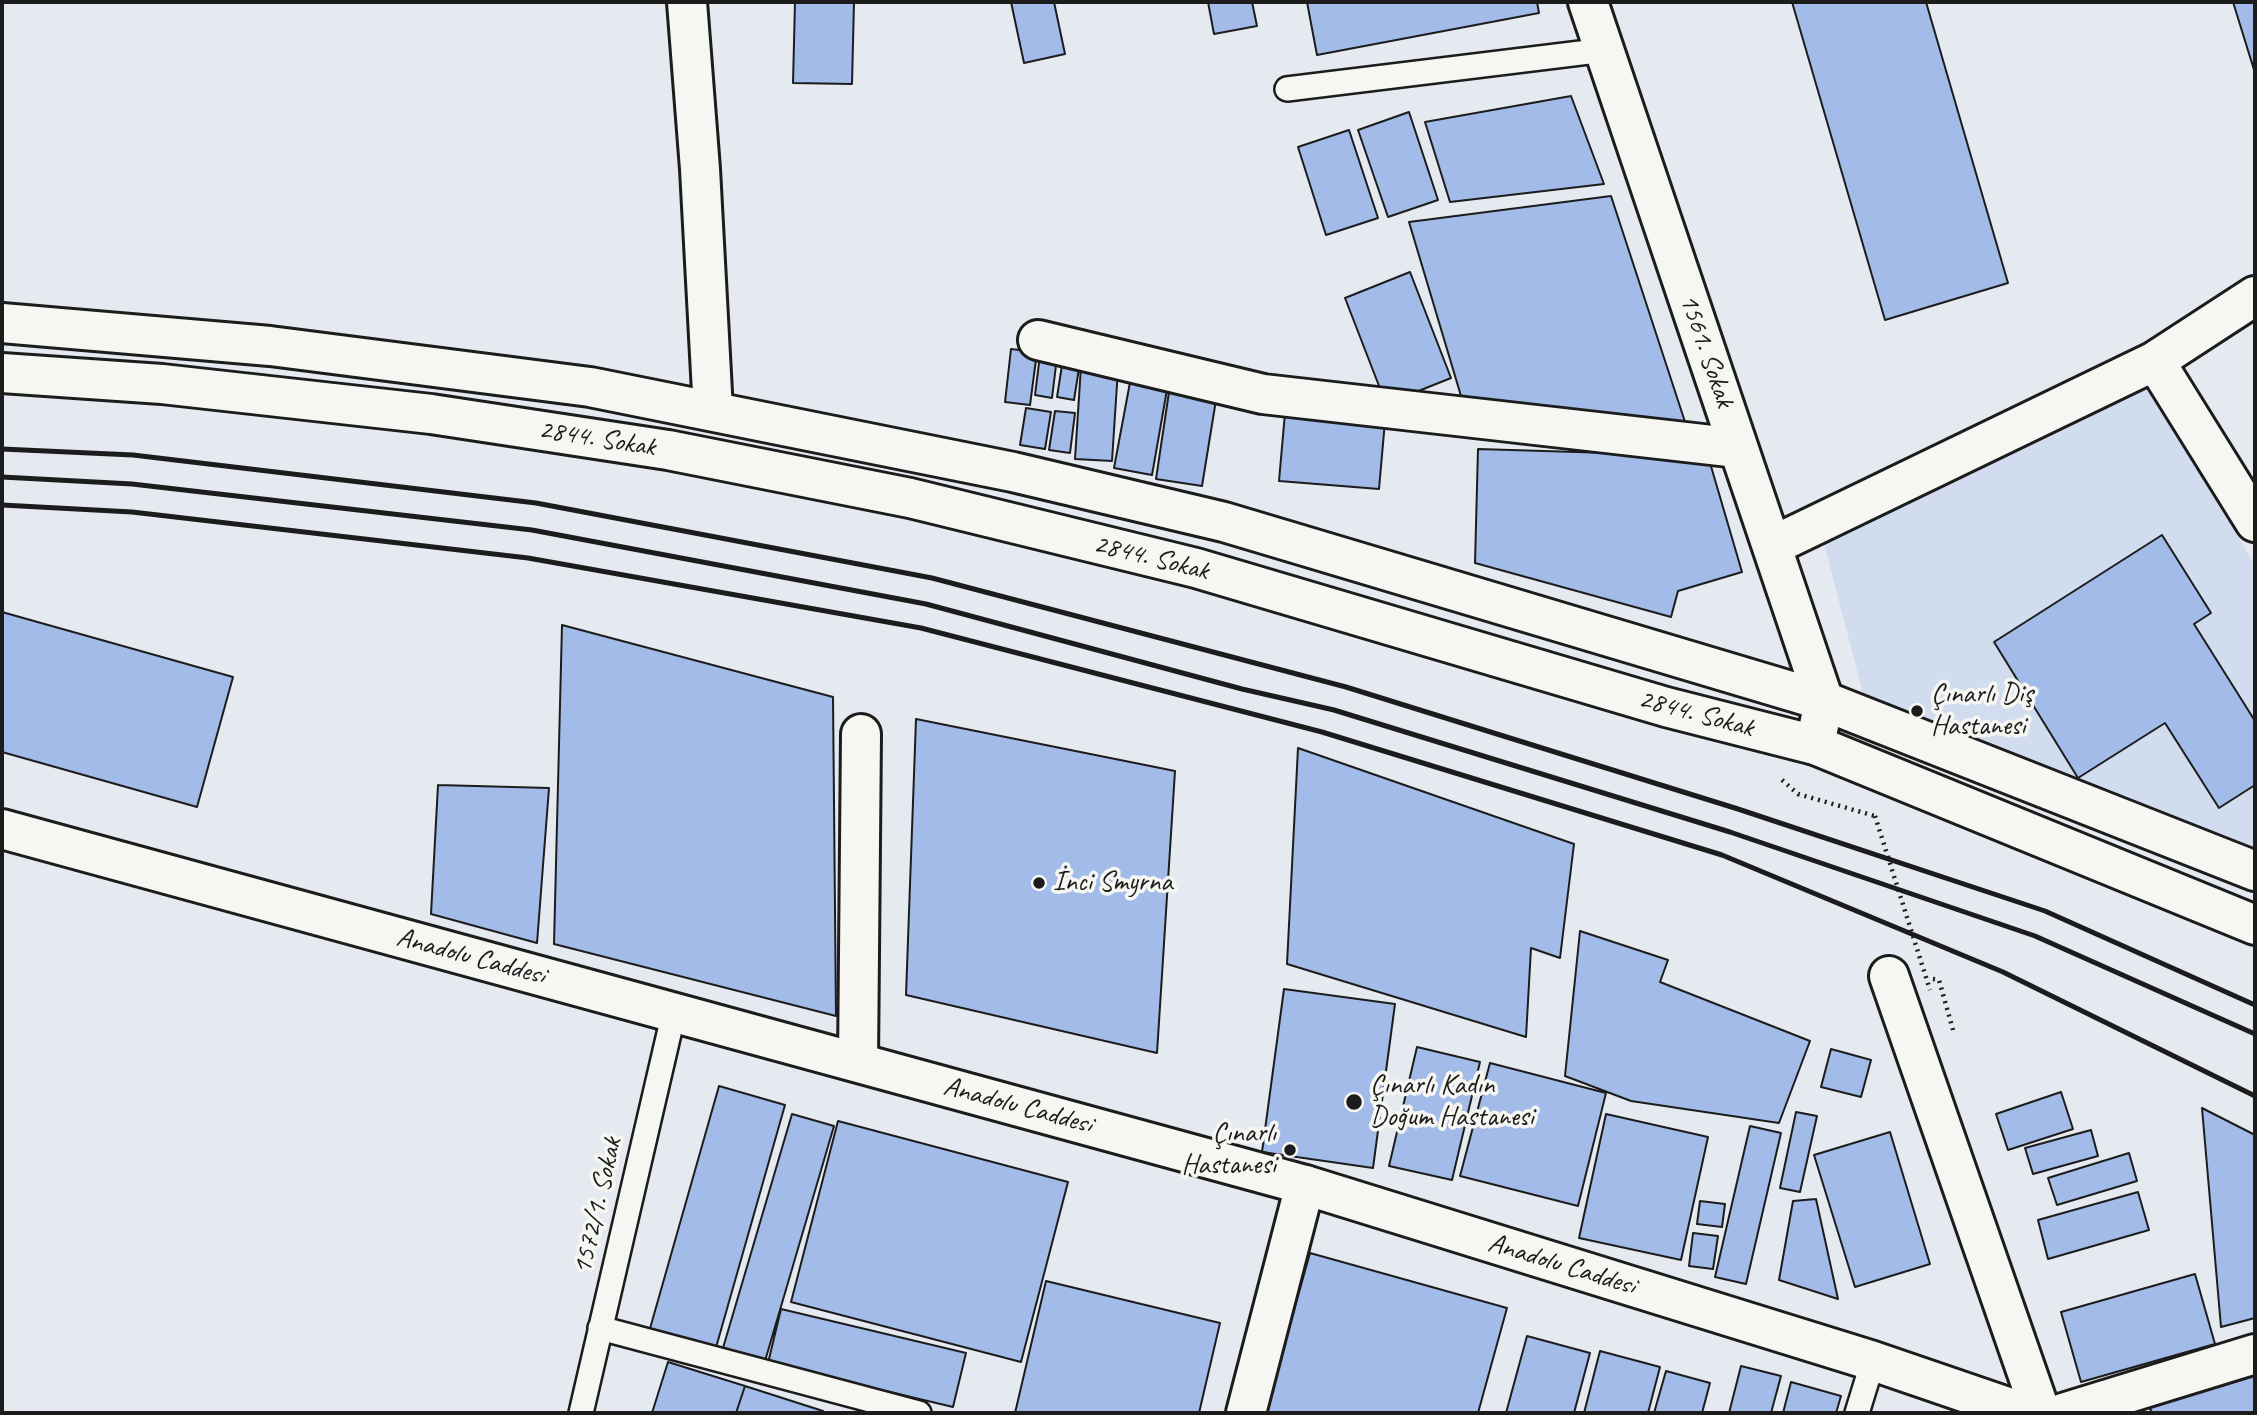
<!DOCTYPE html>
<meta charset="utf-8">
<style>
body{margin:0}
#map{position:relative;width:2257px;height:1415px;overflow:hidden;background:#e5eaf0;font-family:Caveat,sans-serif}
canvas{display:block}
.frame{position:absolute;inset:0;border:4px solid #1c1c1c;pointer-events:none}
</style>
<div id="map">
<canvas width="2257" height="1415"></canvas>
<div class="frame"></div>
</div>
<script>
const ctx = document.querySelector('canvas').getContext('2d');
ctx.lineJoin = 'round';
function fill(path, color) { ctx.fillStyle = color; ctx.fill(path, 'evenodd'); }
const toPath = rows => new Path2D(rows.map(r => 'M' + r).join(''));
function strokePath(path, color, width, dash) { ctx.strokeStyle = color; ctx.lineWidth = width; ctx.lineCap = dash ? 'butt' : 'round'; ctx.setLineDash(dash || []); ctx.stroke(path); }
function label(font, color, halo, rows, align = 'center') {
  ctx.font = font + ' Caveat,sans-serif'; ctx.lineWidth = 7; ctx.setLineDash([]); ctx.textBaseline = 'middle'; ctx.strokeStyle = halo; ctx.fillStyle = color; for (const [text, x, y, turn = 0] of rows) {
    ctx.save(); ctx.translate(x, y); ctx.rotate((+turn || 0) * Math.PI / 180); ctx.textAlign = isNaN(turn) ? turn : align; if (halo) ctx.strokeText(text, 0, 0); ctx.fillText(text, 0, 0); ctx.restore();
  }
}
fill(toPath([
 [2151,385,2255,566,2255,855,1865,701,1823,540]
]), '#d1dcee');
const building = toPath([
 [795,2,854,2,852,84,793,83,795,2],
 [1011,2,1054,2,1065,54,1024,63,1011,2],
 [1208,2,1252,2,1257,26,1214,34,1208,2],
 [1307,2,1537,2,1539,13,1317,55,1307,2],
 [1792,2,1926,2,2008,283,1885,320,1792,2],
 [2233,2,2255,2,2255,73,2233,2],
 [1571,96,1604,184,1450,202,1425,122,1571,96],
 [1409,112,1438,200,1388,217,1358,130,1409,112],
 [1349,130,1378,218,1326,235,1298,147,1349,130],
 [1611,196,1688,431,1464,406,1409,222,1611,196],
 [1410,272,1451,378,1386,404,1345,298,1410,272],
 [1011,349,1037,352,1030,405,1005,402,1011,349],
 [1040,355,1057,357,1052,398,1035,395,1040,355],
 [1063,359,1080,362,1074,400,1057,397,1063,359],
 [1081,366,1118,369,1112,461,1075,459,1081,366],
 [1131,377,1168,384,1152,475,1114,468,1131,377],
 [1169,392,1216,400,1202,486,1156,479,1169,392],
 [1026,408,1051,412,1045,449,1020,445,1026,408],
 [1055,411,1075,413,1070,453,1049,450,1055,411],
 [1285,413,1385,421,1379,489,1279,481,1285,413],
 [1478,449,1708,456,1742,572,1678,591,1671,617,1475,563,1478,449],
 [2162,535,2211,613,2194,624,2255,721,2255,785,2219,808,2165,723,2078,778,1994,642,2162,535],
 [2,612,233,677,197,807,2,752,2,612],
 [562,625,833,697,836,1016,554,944,562,625],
 [916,719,1175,771,1157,1053,906,995,916,719],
 [1298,748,1574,844,1560,958,1531,948,1526,1037,1287,964,1298,748],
 [438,785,549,788,537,943,431,914,438,785],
 [1580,931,1668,960,1660,982,1810,1041,1779,1123,1631,1101,1565,1076,1580,931],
 [1284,989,1395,1004,1373,1168,1262,1152,1284,989],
 [1417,1047,1480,1062,1452,1180,1389,1166,1417,1047],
 [1831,1049,1871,1060,1861,1097,1821,1087,1831,1049],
 [1490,1063,1606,1093,1578,1206,1460,1176,1490,1063],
 [719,1086,785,1105,715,1351,649,1332,719,1086],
 [2061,1092,2073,1129,2008,1150,1996,1114,2061,1092],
 [2202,1108,2255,1135,2255,1318,2221,1327,2202,1108],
 [1796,1112,1817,1116,1800,1192,1780,1188,1796,1112],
 [792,1114,834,1126,765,1361,723,1348,792,1114],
 [1606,1114,1708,1137,1681,1260,1579,1238,1606,1114],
 [838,1121,1068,1182,1021,1362,791,1302,838,1121],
 [1750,1126,1781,1133,1746,1284,1715,1277,1750,1126],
 [2091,1130,2098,1156,2033,1174,2025,1148,2091,1130],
 [1890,1132,1930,1264,1855,1287,1814,1155,1890,1132],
 [2129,1153,2137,1181,2057,1205,2048,1178,2129,1153],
 [2138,1192,2149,1230,2048,1259,2038,1220,2138,1192],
 [1816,1199,1838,1299,1779,1280,1793,1201,1816,1199],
 [1700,1201,1725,1204,1722,1227,1697,1224,1700,1201],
 [1693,1233,1718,1236,1713,1269,1689,1266,1693,1233],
 [1310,1253,1507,1308,1478,1413,1265,1413,1310,1253],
 [2195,1274,2215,1344,2081,1382,2061,1312,2195,1274],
 [1046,1281,1220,1323,1199,1413,1015,1413,1046,1281],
 [781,1309,966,1353,953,1407,768,1363,781,1309],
 [1527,1336,1590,1353,1574,1413,1506,1413,1527,1336],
 [1600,1351,1660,1367,1648,1413,1584,1413,1600,1351],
 [668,1362,745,1386,736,1413,652,1413,668,1362],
 [1741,1366,1781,1376,1771,1413,1729,1413,1741,1366],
 [1666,1371,1710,1383,1702,1413,1654,1413,1666,1371],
 [2255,1372,2255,1413,2152,1413,2149,1406,2255,1372],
 [1791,1382,1841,1396,1836,1413,1783,1413,1791,1382],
 [745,1386,823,1411,822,1413,736,1413,745,1386]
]);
fill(building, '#a2bbe8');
strokePath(building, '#1c1c1c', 2);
const lane = toPath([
 [1287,89,1605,50],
 [600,1328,919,1413],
 [581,1413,674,1012],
 [1857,1413,1873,1361]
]);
const street = toPath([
 [687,2,700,169,713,411],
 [1588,2,1824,701,1815,745],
 [2255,296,2155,361,2255,522],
 [1038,340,1263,394,1738,448],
 [1772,546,2155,361],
 [1889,976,2041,1413],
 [858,1062,861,734],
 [1246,1413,1305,1185],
 [2063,1413,2255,1354]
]);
const secondary = toPath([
 [2,323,270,346,590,387,1013,472,1224,522,1824,701,2255,871],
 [2,373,162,384,431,414,668,450,910,498,1196,568,1666,707,1815,745,2255,925],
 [2,829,1305,1185,1873,1361,2025,1413]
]);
strokePath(lane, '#1c1c1c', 28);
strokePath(street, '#1c1c1c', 44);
strokePath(secondary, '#1c1c1c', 44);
strokePath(toPath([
 [1782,780,1798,794,1875,816],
 [1933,979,1939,980,1953,1030,1951,1031]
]), '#1c1c1c', 4.5, [2, 5]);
strokePath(lane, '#f6f6f2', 23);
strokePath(street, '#f6f6f2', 38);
strokePath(secondary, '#f6f6f2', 38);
strokePath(toPath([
 [2,449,133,455,536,503,932,578,1346,687,1738,809,2045,911,2255,1005],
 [2,477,132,484,532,530,926,604,1242,689,1334,710,1730,832,2035,936,2255,1034],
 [2,505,132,512,528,558,921,628,1322,732,1722,855,2003,972,2255,1096]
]), '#1c1c1c', 5);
strokePath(toPath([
 [1875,816,1930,990]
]), '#1c1c1c', 4.5, [2, 5]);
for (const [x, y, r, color] of [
 [1917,711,7,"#1c1c1c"],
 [1039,883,7,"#1c1c1c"],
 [1354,1102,9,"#1c1c1c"],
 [1290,1150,7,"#1c1c1c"]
]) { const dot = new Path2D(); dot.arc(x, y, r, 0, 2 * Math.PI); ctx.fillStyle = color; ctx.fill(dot); strokePath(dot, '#f6f6f2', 2.5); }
label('28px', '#1c1c1c', '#f6f6f2', [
 ["1561. Sokak",1706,351,71],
 ["2844. Sokak",597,439,9],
 ["2844. Sokak",1151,558,14],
 ["2844. Sokak",1696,714,15],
 ["Anadolu Caddesi",471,957,15],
 ["Anadolu Caddesi",1018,1106,15],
 ["1572/1. Sokak",598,1206,-77],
 ["Anadolu Caddesi",1562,1265,17]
]);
label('28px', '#1c1c1c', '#f6f6f2', [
 ["Çınarlı Diş",1931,695],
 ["Hastanesi",1931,727],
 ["İnci Smyrna",1053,883],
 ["Çınarlı Kadın",1370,1086],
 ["Doğum Hastanesi",1370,1118],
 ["Çınarlı",1276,1134,"right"],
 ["Hastanesi",1276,1166,"right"]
], 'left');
</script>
